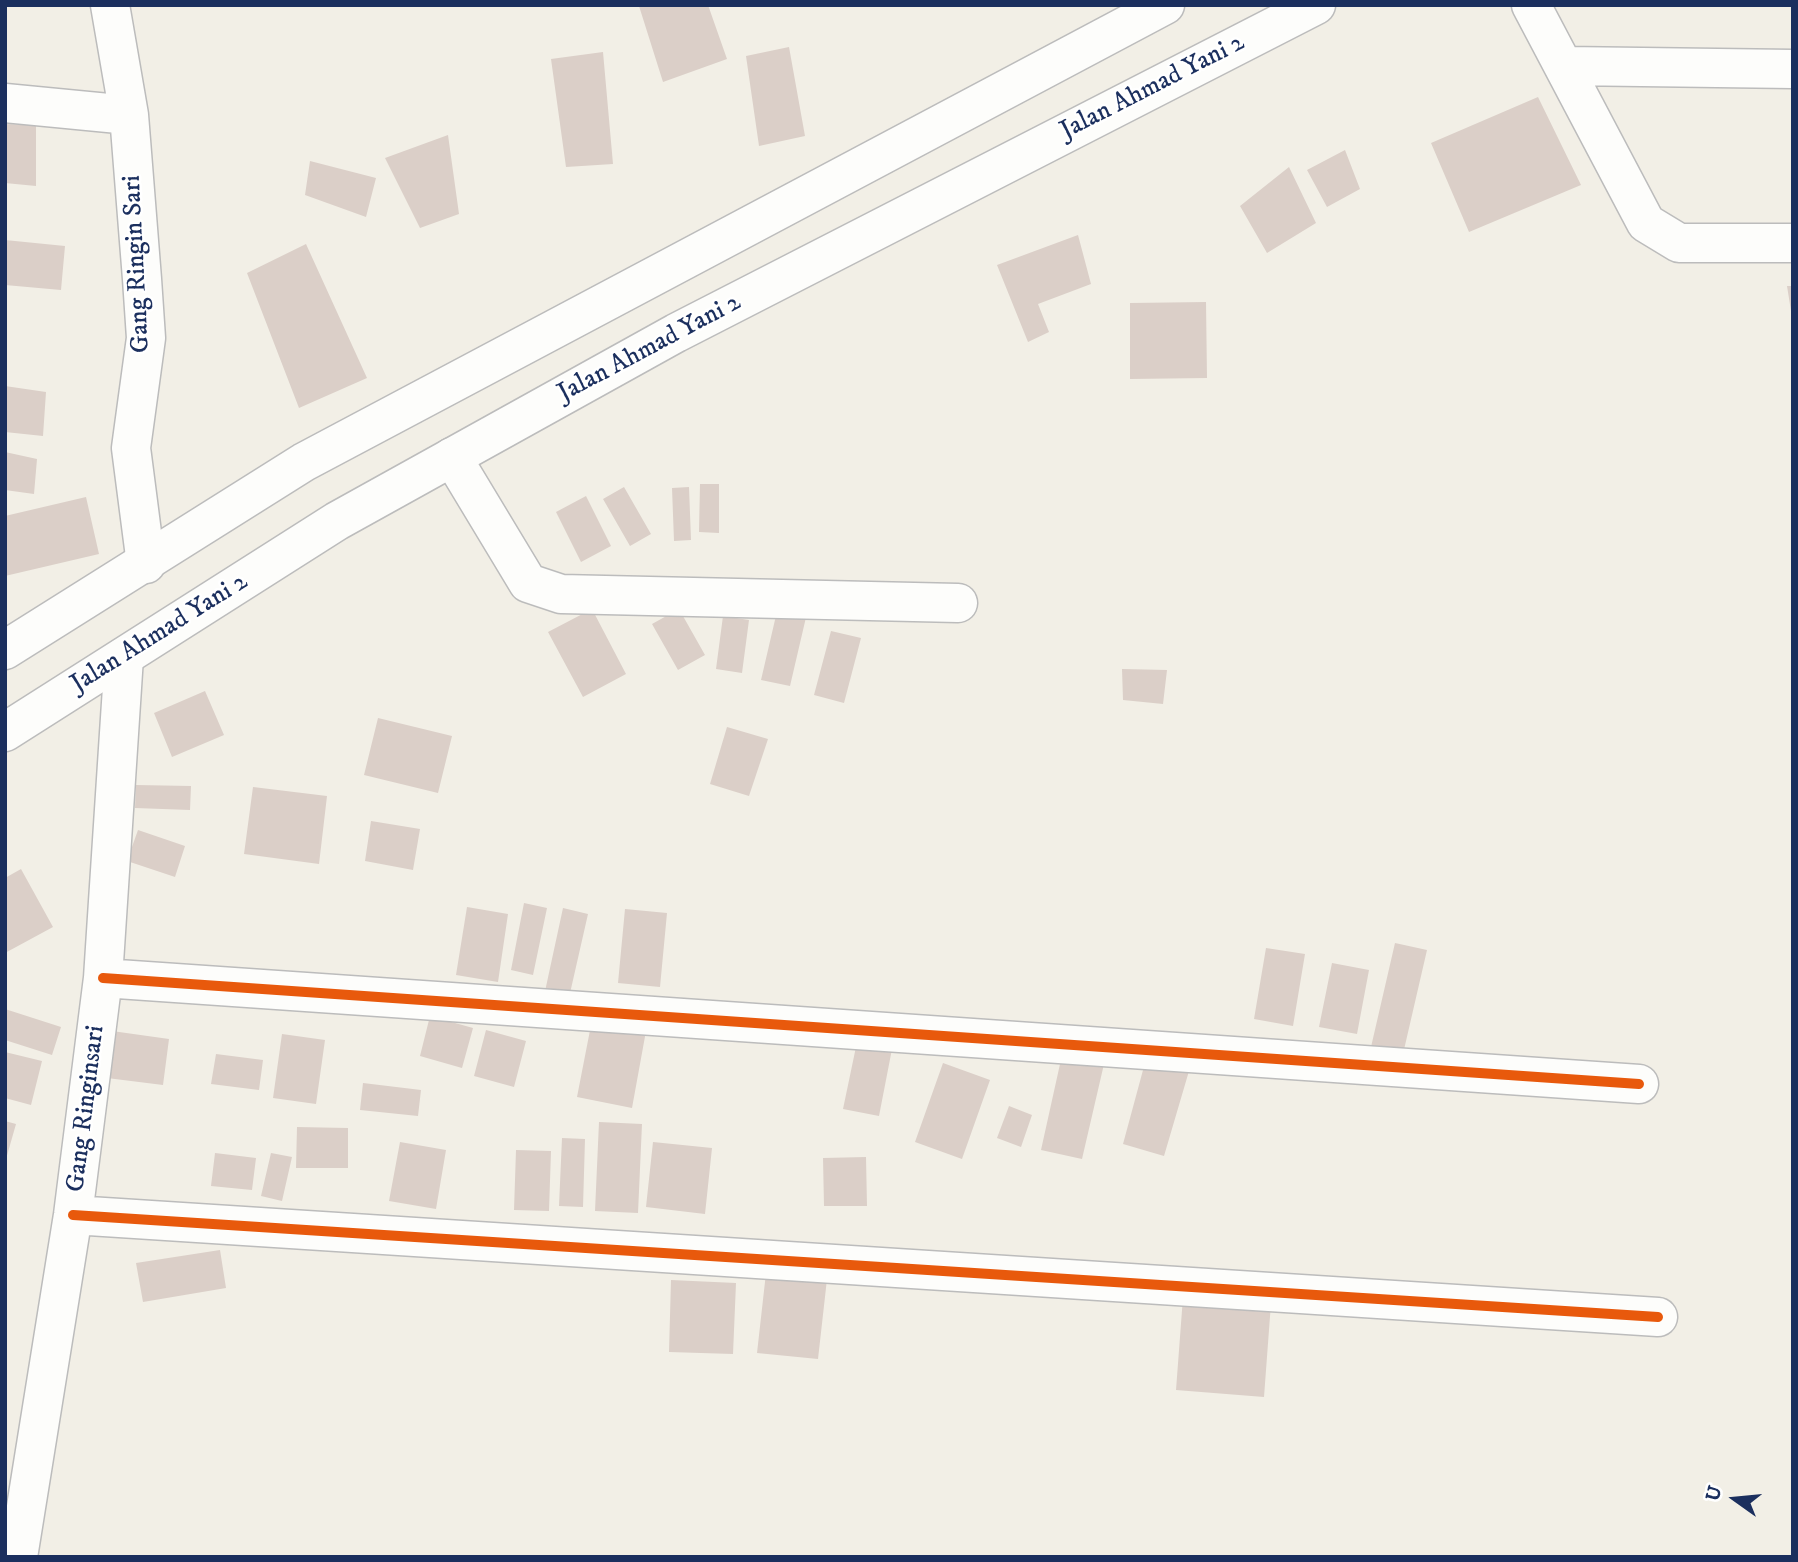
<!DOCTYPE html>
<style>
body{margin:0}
#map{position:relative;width:1798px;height:1562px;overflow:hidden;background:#f2efe6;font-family:"IM FELL DW Pica",serif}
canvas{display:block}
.frame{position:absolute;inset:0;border:7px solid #1b2f5e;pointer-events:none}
.north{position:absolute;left:1700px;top:1464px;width:70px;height:70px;-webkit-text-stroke:5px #fff;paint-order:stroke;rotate:285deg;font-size:19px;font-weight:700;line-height:28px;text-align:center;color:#1b2f5e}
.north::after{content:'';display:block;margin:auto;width:24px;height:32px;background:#1b2f5e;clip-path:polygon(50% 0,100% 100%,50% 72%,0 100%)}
</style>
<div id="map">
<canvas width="1798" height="1562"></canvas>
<div class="frame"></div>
<div class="north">U</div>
</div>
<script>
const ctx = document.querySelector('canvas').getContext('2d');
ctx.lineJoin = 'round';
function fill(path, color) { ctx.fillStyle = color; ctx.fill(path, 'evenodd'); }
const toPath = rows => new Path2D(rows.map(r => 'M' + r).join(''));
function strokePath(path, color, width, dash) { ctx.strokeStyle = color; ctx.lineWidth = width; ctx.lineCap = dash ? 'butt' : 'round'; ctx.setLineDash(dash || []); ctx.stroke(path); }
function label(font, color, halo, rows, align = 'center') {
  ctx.font = font + ' "IM FELL DW Pica",serif'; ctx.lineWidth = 5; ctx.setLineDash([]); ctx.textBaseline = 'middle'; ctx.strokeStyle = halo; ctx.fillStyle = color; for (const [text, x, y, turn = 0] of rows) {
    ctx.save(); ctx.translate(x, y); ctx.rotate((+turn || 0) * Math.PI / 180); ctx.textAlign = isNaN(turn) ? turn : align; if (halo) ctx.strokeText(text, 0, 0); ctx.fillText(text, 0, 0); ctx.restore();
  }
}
fill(toPath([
 [708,5,727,59,663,82,639,6],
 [789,47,805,136,759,146,746,56],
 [603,52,613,164,566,167,551,59],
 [1538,97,1581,185,1469,232,1431,143],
 [5,124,36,125,36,186,5,183],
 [448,135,459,214,420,228,385,158],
 [1345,150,1360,189,1327,207,1307,170],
 [310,161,376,178,366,217,305,195],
 [1289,167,1316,223,1267,253,1240,206],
 [1078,235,1091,284,1038,304,1049,332,1028,342,997,265],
 [5,240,65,246,61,290,5,285],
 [306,244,367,378,299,408,247,273],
 [1787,286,1793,286,1793,311,1791,311],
 [1206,302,1207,378,1130,379,1130,303],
 [5,386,46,392,43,436,5,432],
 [5,452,37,459,34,494,5,490],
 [700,484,719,484,719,533,699,532],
 [624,487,651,534,630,546,603,499],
 [689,487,691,540,674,541,672,488],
 [586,496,611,546,581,562,556,512],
 [86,497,99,554,5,576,5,516],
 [778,607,807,613,790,686,761,680],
 [592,609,626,674,583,697,548,632],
 [679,609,705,655,678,670,652,624],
 [723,616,749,620,742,673,716,669],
 [831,631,861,638,844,703,814,695],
 [1122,669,1167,670,1163,704,1123,700],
 [205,691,224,735,172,757,154,713],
 [378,718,452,736,438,793,364,775],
 [727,727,768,739,749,796,710,784],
 [136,785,191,786,190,810,135,808],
 [253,787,327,796,319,864,244,854],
 [371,821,420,829,413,870,365,861],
 [138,830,185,846,175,877,127,861],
 [21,869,53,927,5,953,5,878],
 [524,903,547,908,533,975,511,970],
 [467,907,508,914,498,982,456,975],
 [563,908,588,914,568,1002,544,996],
 [625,909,667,913,660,987,618,983],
 [1395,943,1427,950,1403,1054,1371,1047],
 [1266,948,1305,954,1293,1026,1254,1019],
 [1332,963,1369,970,1357,1034,1319,1027],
 [5,1009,61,1027,52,1055,5,1040],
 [430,1016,473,1028,462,1068,420,1056],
 [592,1020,646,1031,632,1108,577,1097],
 [486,1030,526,1041,514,1087,474,1076],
 [112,1031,169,1039,163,1085,107,1078],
 [282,1034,325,1040,316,1104,273,1098],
 [857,1042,892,1049,879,1116,843,1109],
 [5,1052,42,1061,31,1105,5,1098],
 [216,1054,263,1060,259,1090,211,1084],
 [1062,1055,1104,1064,1082,1159,1041,1150],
 [1146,1059,1189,1071,1164,1156,1123,1144],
 [943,1063,990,1080,962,1159,915,1142],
 [363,1083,421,1090,418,1116,360,1110],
 [1009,1106,1032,1115,1021,1147,997,1138],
 [5,1121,16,1124,6,1159,5,1159],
 [599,1122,642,1124,638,1213,595,1211],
 [297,1127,348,1128,348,1168,296,1168],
 [562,1138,585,1139,583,1207,559,1206],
 [400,1142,446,1150,436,1209,389,1201],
 [653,1142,712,1148,705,1214,646,1207],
 [516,1150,551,1151,549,1211,514,1210],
 [215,1153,256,1158,252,1190,211,1186],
 [271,1153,292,1157,282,1201,261,1196],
 [866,1157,867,1206,824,1206,823,1158],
 [220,1250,226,1288,143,1302,136,1263],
 [766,1273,827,1279,818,1359,757,1353],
 [671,1280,736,1283,733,1354,669,1352],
 [1183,1297,1271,1303,1264,1397,1176,1390]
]), '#dbcfc8');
const minor = toPath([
 [110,5,129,115,142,279,146,338,131,448,146,564],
 [1531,5,1646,223,1679,243,1793,243],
 [1566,66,1793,69],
 [5,103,129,115],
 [452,457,528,583,561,594,958,603],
 [103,978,1639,1084],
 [73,1215,1658,1317],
 [18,1557,73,1215,103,978,124,657]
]);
const highway = toPath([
 [5,650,304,462,1165,5],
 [5,732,337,521,676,333,1316,5]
]);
strokePath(minor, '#bcbcbc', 41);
strokePath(highway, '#bcbcbc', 41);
strokePath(minor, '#fdfdfb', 38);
strokePath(highway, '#fdfdfb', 38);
strokePath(toPath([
 [103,978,1639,1084],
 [73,1215,1658,1317]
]), '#e8590c', 10);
label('26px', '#1b2f5e', '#fff', [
 ["Jalan Ahmad Yani 2",1153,88,-27],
 ["Gang Ringin Sari",138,264,-93],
 ["Jalan Ahmad Yani 2",650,349,-28],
 ["Jalan Ahmad Yani 2",160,634,-32],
 ["Gang Ringinsari",87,1109,-83]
]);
</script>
